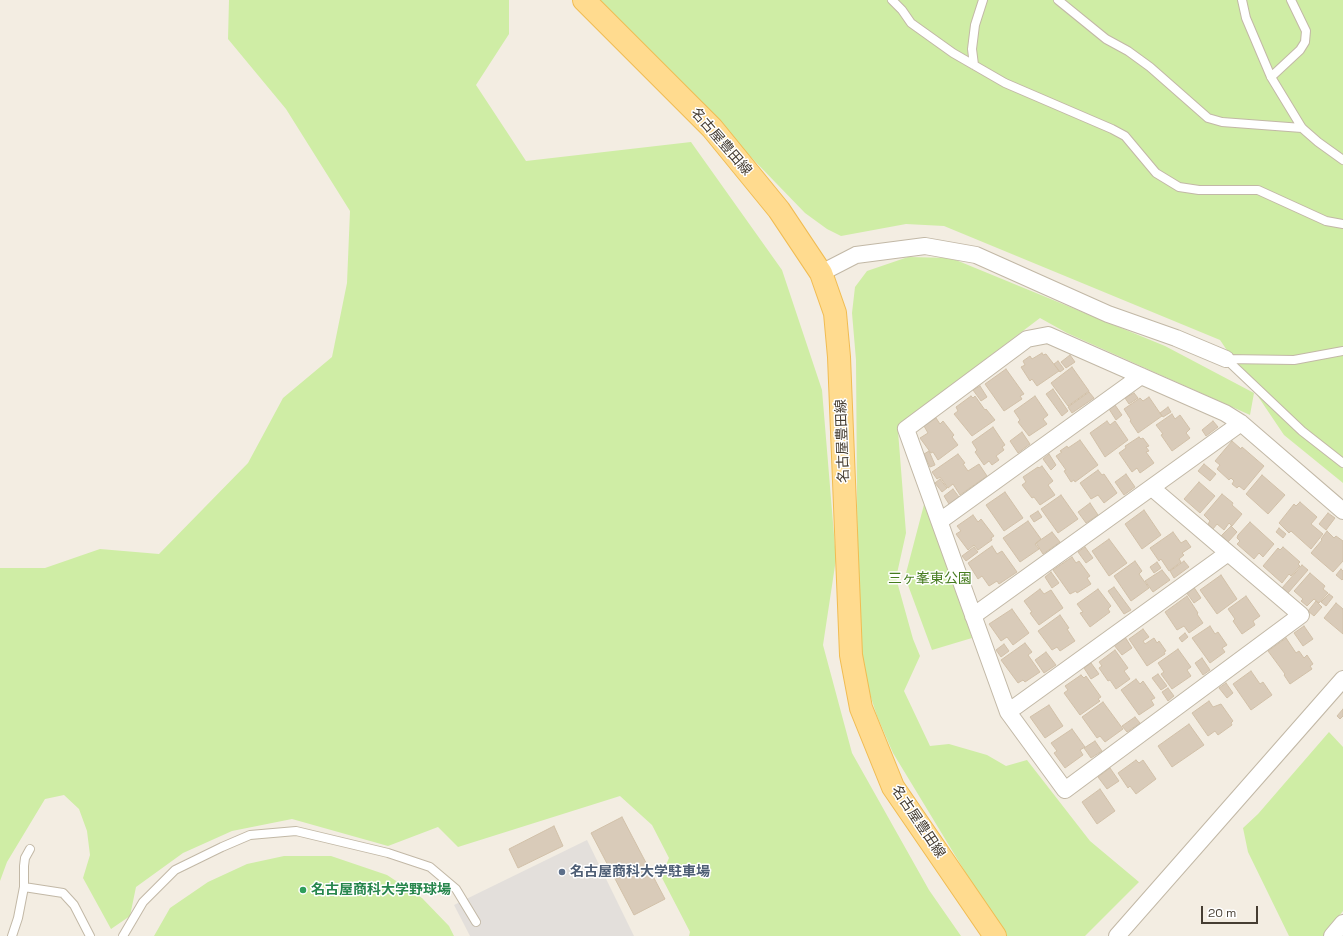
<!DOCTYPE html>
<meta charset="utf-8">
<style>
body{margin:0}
#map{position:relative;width:1343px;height:936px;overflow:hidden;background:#f3ede2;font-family:"Space Grotesk",sans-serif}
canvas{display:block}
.scale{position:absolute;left:1201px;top:906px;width:57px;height:18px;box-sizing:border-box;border:2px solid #453d32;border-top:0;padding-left:5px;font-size:12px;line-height:14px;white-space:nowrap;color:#453d32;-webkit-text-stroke:3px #fff;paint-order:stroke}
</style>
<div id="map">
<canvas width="1343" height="936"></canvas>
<div class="scale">20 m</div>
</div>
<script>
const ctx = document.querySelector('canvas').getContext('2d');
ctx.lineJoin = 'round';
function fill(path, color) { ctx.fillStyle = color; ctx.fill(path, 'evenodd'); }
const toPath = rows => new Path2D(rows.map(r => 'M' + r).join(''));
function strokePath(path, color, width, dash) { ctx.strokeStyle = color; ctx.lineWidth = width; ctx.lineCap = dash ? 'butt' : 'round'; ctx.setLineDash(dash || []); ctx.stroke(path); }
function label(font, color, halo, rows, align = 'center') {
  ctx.font = font + ' "Space Grotesk","Noto Sans JP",sans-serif'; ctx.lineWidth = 3; ctx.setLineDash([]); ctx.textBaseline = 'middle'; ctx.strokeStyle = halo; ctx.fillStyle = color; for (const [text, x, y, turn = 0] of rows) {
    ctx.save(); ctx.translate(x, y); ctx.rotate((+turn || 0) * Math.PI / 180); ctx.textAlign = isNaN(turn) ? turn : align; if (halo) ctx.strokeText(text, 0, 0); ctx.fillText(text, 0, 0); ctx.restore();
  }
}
fill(toPath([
 [229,0,509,0,509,34,476,85,526,161,691,142,782,270,822,390,836,559,823,645,852,753,929,890,961,936,689,936,690,932,661,876,669,858,652,825,620,796,458,847,438,827,388,846,292,819,232,831,183,853,136,887,130,916,111,929,83,878,90,855,87,831,79,809,64,795,45,799,7,862,0,881,0,568,45,568,100,549,159,554,248,463,283,398,332,357,347,283,350,211,286,109,228,39],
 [599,0,1343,0,1343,483,1284,435,1220,340,944,226,906,224,841,236,827,229,805,213],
 [908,257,951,258,1165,346,1254,393,1250,415,1067,333,1040,318,908,418,898,431,906,533,896,578,913,639,920,656,904,691,930,746,949,744,987,755,1006,766,1027,760,1090,841,1139,882,1085,936,1004,936,893,753,877,716,864,676,858,625,856,360,852,313,855,287,867,271],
 [926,497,972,638,932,650,905,577],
 [1329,732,1343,747,1343,911,1323,936,1289,936,1248,852,1243,828,1258,814],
 [284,856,331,856,387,875,422,898,449,926,454,936,154,936,170,908,208,882,247,864]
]), '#cfeda5');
fill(toPath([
 [587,840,634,936,470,936,454,905]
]), '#e3dfdb');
const building = toPath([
 [1042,353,1043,355,1046,354,1059,371,1037,386,1032,379,1030,381,1021,367,1025,365,1023,361,1030,356,1032,359,1042,353],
 [1070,355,1075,362,1066,368,1061,362,1070,355],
 [1058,361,1064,369,1060,372,1054,364,1058,361],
 [1072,367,1089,391,1068,406,1051,383,1072,367],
 [1006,369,1024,394,1020,396,1022,399,1004,411,985,384,1006,369],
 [980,386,987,397,981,401,973,390,980,386],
 [1053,389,1068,411,1062,416,1046,394,1053,389],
 [1089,392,1094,398,1072,413,1068,407,1089,392],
 [1134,393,1138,398,1129,404,1125,398,1134,393],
 [971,396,973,398,975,396,985,410,986,409,995,420,972,436,954,414,958,411,956,407,971,396],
 [1035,396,1048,415,1043,419,1047,424,1029,436,1018,422,1020,420,1014,411,1035,396],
 [1149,397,1162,416,1138,433,1130,421,1131,420,1124,409,1140,398,1143,401,1149,397],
 [1115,405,1122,415,1116,420,1109,409,1115,405],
 [1168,407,1171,412,1163,417,1160,413,1168,407],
 [1172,414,1175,419,1180,415,1190,429,1186,433,1190,438,1172,451,1161,435,1163,434,1156,425,1172,414],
 [936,418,940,424,943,421,954,435,952,437,958,445,938,460,933,452,931,453,920,438,928,433,924,426,936,418],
 [1107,421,1110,425,1115,421,1128,440,1105,457,1090,433,1107,421],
 [1213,421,1218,427,1206,436,1202,430,1213,421],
 [993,427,1005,445,1002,447,1004,450,996,456,999,460,992,465,989,461,984,465,975,452,977,450,972,442,993,427],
 [1022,432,1030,444,1018,453,1010,441,1022,432],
 [1139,437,1141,439,1143,438,1149,446,1146,447,1149,451,1146,452,1154,463,1140,473,1137,468,1132,472,1119,453,1126,448,1125,446,1139,437],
 [1080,440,1098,465,1075,482,1074,480,1071,482,1064,471,1066,470,1056,456,1062,452,1060,451,1067,446,1068,448,1080,440],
 [1232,441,1241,449,1242,447,1264,466,1244,490,1239,486,1237,488,1232,484,1234,481,1231,478,1229,480,1217,469,1220,465,1215,461,1232,441],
 [929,451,935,465,930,467,924,454,929,451],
 [958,454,965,463,963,464,968,471,979,464,987,476,960,495,953,484,948,488,940,477,937,479,932,472,958,454],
 [1049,454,1056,465,1051,470,1043,459,1049,454],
 [1204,464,1216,474,1210,481,1198,471,1204,464],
 [1042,466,1053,481,1048,485,1055,495,1040,505,1034,497,1032,498,1022,485,1026,482,1023,477,1038,467,1039,468,1042,466],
 [1098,470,1102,475,1104,474,1117,493,1104,503,1098,495,1091,499,1080,483,1098,470],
 [1126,474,1135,487,1124,495,1115,482,1126,474],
 [1262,475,1285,495,1268,514,1246,494,1262,475],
 [940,479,947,488,942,492,935,483,940,479],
 [1199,482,1215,496,1200,513,1184,499,1199,482],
 [953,489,959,497,949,504,944,496,953,489],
 [1005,492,1023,518,1004,531,986,505,1005,492],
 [1222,494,1233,503,1232,505,1242,514,1232,526,1229,523,1224,530,1217,524,1213,529,1208,524,1210,521,1204,515,1222,494],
 [1061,495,1078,519,1058,533,1041,509,1061,495],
 [1300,502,1317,517,1311,524,1323,534,1311,549,1291,531,1289,533,1279,523,1294,504,1296,506,1300,502],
 [1090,503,1098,515,1086,523,1078,512,1090,503],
 [1144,510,1161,535,1142,549,1125,524,1144,510],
 [1038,511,1042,517,1034,522,1030,516,1038,511],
 [1328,513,1335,518,1326,530,1319,524,1328,513],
 [973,515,978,522,981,519,994,536,991,538,992,540,978,550,974,545,968,550,956,534,961,531,957,526,973,515],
 [1028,521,1041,539,1035,544,1039,549,1020,562,1003,538,1028,521],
 [1250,522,1274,544,1263,557,1259,553,1254,559,1237,544,1240,541,1237,538,1238,535,1250,522],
 [1231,526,1237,532,1228,542,1221,536,1231,526],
 [1279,528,1286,534,1283,538,1276,532,1279,528],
 [1327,531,1334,538,1336,536,1343,541,1343,561,1333,572,1311,553,1322,540,1321,539,1327,531],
 [1052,532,1060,542,1043,554,1036,543,1052,532],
 [1173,532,1181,543,1186,540,1191,547,1182,553,1184,555,1179,559,1181,562,1169,571,1161,559,1159,561,1150,548,1173,532],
 [1109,539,1127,563,1109,576,1092,551,1109,539],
 [992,546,997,554,1002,551,1017,572,999,584,997,581,989,586,982,576,978,579,968,563,992,546],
 [974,547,978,552,966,561,962,556,974,547],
 [1085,547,1093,558,1086,563,1078,552,1085,547],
 [1283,547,1300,562,1298,564,1300,566,1291,576,1289,574,1282,583,1263,566,1278,548,1280,550,1283,547],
 [1072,557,1076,563,1079,561,1090,576,1087,578,1091,584,1077,593,1076,591,1070,594,1053,570,1072,557],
 [1135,561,1142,571,1139,574,1149,588,1131,601,1114,576,1135,561],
 [1184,561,1189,567,1174,578,1170,571,1184,561],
 [1157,562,1161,568,1154,573,1150,567,1157,562],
 [1302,565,1308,570,1288,593,1282,588,1302,565],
 [1341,569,1343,571,1343,579,1342,580,1336,575,1341,569],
 [1162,570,1170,580,1153,592,1145,581,1162,570],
 [1051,572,1059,583,1052,588,1045,577,1051,572],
 [1310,573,1325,586,1323,589,1328,593,1319,603,1314,599,1307,606,1301,601,1303,599,1294,591,1310,573],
 [1221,575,1237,599,1217,614,1200,590,1221,575],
 [1193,586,1201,598,1194,603,1186,592,1193,586],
 [1114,587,1131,610,1124,614,1108,591,1114,587],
 [1040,589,1044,594,1051,590,1063,608,1039,625,1030,613,1032,612,1024,601,1040,589],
 [1098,589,1111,606,1108,609,1110,612,1090,627,1080,613,1083,612,1077,604,1098,589],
 [1329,594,1333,597,1326,606,1321,602,1329,594],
 [1187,596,1198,613,1197,614,1203,623,1189,633,1184,626,1177,630,1165,612,1187,596],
 [1246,596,1260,616,1253,621,1255,625,1242,634,1233,621,1235,619,1228,609,1246,596],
 [1316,601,1322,607,1314,616,1308,611,1316,601],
 [1336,603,1343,609,1343,634,1324,618,1336,603],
 [1012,609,1029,633,1013,645,1007,637,1001,641,989,624,1012,609],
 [1060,615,1069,628,1067,629,1075,641,1060,651,1057,647,1052,650,1038,631,1060,615],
 [1210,626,1215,634,1218,632,1227,645,1222,648,1225,652,1210,663,1192,638,1210,626],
 [1304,626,1313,639,1303,646,1294,633,1304,626],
 [1143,629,1149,637,1143,641,1145,644,1154,638,1157,643,1159,641,1166,651,1164,652,1165,654,1147,666,1129,639,1143,629],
 [1185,633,1188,637,1182,642,1179,638,1185,633],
 [1125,637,1132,648,1122,655,1114,645,1125,637],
 [1286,638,1296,653,1299,651,1304,658,1307,655,1313,664,1310,666,1312,669,1290,684,1284,675,1285,674,1268,651,1286,638],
 [1025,643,1032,652,1028,655,1040,672,1025,682,1023,680,1018,683,1001,660,1025,643],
 [1004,644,1009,651,1001,657,996,650,1004,644],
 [1178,649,1191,667,1187,670,1191,676,1172,689,1161,674,1164,672,1158,663,1178,649],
 [1115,650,1128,668,1124,671,1130,679,1116,689,1110,680,1108,681,1099,668,1102,666,1099,662,1115,650],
 [1046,652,1056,665,1044,673,1035,660,1046,652],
 [1202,658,1210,670,1203,675,1195,663,1202,658],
 [1091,663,1099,674,1091,679,1084,668,1091,663],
 [1251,671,1260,684,1263,682,1272,695,1251,710,1233,684,1251,671],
 [1158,674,1167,686,1161,690,1152,678,1158,674],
 [1081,675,1084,678,1086,676,1101,697,1098,699,1100,701,1080,715,1064,693,1068,690,1065,686,1081,675],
 [1136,679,1140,684,1143,681,1155,698,1151,700,1154,705,1139,715,1121,690,1136,679],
 [1226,683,1233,693,1227,698,1219,688,1226,683],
 [1168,688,1174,696,1168,701,1162,692,1168,688],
 [1209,701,1213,707,1221,704,1233,721,1231,723,1232,725,1218,735,1215,731,1208,736,1192,713,1209,701],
 [1103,702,1123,729,1105,742,1100,736,1097,738,1082,717,1103,702],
 [1049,705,1063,726,1045,738,1030,717,1049,705],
 [1343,709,1343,716,1340,719,1337,716,1343,709],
 [1135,717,1140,723,1127,732,1122,726,1135,717],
 [1189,724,1204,745,1172,767,1158,746,1189,724],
 [1072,729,1085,747,1080,750,1083,755,1065,768,1054,753,1057,751,1051,743,1072,729],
 [1095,741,1102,751,1091,758,1084,748,1095,741],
 [1136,760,1139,763,1143,760,1156,779,1136,794,1130,786,1128,788,1118,773,1136,760],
 [1110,768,1119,781,1107,789,1098,777,1110,768],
 [1100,789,1115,811,1097,824,1082,802,1100,789],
 [622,817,665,899,634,915,591,833,622,817],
 [554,826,563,846,518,868,509,849,554,826]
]);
fill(building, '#d9cbb9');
strokePath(building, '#d1c0a8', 1);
const service = toPath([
 [892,0,902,10,911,23,953,53,1005,83,1112,129,1125,136,1156,173,1179,187,1199,190,1258,190,1326,221,1343,224],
 [1058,0,1106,39,1128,51,1150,67,1208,118,1222,122,1302,128],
 [1242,0,1246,18,1271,77,1302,128,1318,142,1343,160],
 [974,65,972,49,975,25,983,0],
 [1271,77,1300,50,1305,42,1306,31,1291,0],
 [1226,359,1302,431,1343,463],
 [1226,359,1294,360,1343,351],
 [24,887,63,893,74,905,90,936],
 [12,936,18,918,24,887,24,866,25,858,30,849],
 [123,936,143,902,175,870,222,847,250,835,296,831,388,853,430,867,456,889,476,922]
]);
const minor = toPath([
 [821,273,856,255,925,246,976,255,1108,314,1176,338,1226,359],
 [1152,488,1301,615,1065,790,1008,712,906,429,1027,339,1048,335,1225,413,1241,423,1343,511],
 [940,521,1141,376],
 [973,616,1241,423],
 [1008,712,1228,553],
 [1117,936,1343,679],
 [1332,936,1343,923]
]);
const primary = toPath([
 [584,0,712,128,779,210,821,273,835,313,839,357,851,655,861,708,893,787,995,936]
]);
strokePath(service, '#c2b8a6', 10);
strokePath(minor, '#c2b8a6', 18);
strokePath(primary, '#f1bc52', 24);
strokePath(service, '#fff', 8);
strokePath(minor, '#fff', 16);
strokePath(primary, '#ffdb8f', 22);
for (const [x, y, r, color] of [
 [562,872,4,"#5c6f8a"],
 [303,890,4,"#2e9e5b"]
]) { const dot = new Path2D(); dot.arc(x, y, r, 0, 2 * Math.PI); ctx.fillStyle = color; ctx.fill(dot); strokePath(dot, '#fff', 1.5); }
label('14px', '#453d32', '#fff', [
 ["名古屋豊田線",721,142,49],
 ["名古屋豊田線",843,441,-92],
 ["名古屋豊田線",918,822,56]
]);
label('14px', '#467c1f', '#fff', [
 ["三ヶ峯東公園",930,579]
]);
label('bold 14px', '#4e5e75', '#fff', [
 ["名古屋商科大学駐車場",570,872]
], 'left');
label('bold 14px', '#27864d', '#fff', [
 ["名古屋商科大学野球場",311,890]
], 'left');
</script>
